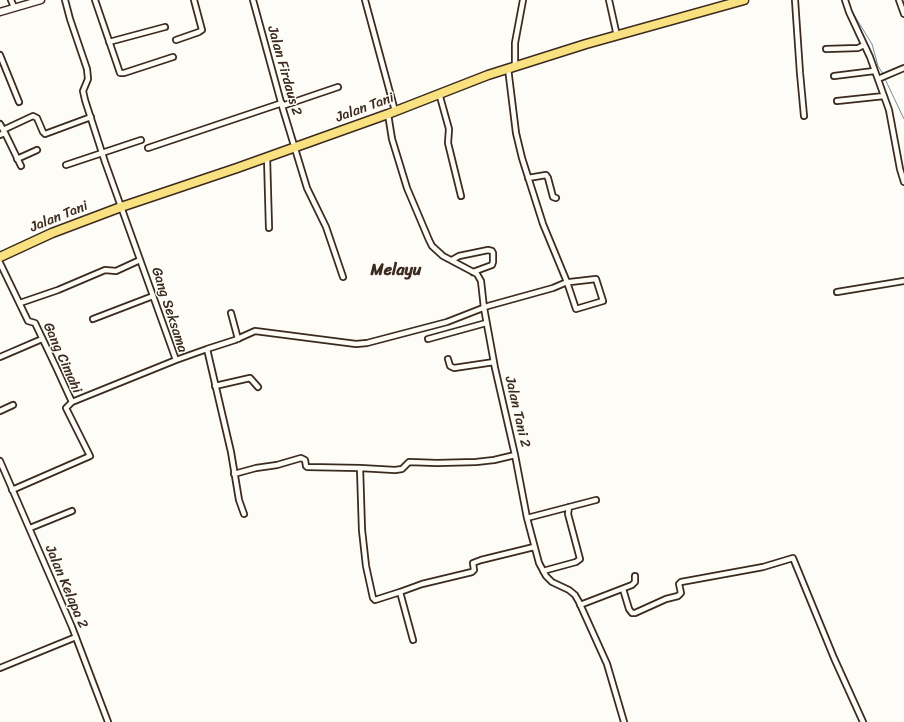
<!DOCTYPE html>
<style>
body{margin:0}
canvas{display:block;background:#fdfcf7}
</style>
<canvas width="904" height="722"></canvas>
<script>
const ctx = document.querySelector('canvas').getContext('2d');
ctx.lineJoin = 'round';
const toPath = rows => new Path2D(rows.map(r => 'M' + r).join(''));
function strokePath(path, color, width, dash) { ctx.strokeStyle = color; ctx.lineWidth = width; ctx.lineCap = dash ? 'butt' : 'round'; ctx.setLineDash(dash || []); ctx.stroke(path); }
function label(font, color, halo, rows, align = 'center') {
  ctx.font = font + ' Sriracha,sans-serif'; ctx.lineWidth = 3; ctx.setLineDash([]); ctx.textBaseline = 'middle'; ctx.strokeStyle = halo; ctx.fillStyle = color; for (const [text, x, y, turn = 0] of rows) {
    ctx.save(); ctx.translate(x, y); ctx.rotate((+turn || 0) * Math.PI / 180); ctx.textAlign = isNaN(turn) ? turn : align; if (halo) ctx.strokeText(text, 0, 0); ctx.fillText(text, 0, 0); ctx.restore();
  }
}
strokePath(toPath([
 [851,10,872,44,878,66,883,74],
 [885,79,904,119]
]), '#768ba1', 1);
const street = toPath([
 [11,0,14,7],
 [65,0,70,19,87,69,88,79,83,91,85,100,105,162,176,360,72,402],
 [95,0,120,73,124,73,173,57],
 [253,0,282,106,307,188,326,227,343,277],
 [365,0,395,111],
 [609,0,617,36],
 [795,0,800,73,804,116],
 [845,0,849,12,870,57,889,110,900,169,904,182],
 [899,0,904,14],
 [176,40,199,32,202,30,194,0],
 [109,42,165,27],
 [826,49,858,48,864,45],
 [0,55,19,102],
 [515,66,515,43,523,0],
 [834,76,874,71],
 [878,79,904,68],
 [439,93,449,129,448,143,461,196],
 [837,101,884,96],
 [282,106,338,87],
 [388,114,392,139,407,188,429,240,432,246,443,256,477,274,481,281,484,308,495,368,515,455,527,518,539,563,546,576,552,582,569,590,575,595,579,602,607,664,624,722],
 [0,124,5,133,0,135],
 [3,130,33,116,37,118,43,132,45,134,91,117],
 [5,133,21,166],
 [148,148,282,103],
 [267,157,269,228],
 [17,159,37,150],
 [66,165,141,140],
 [528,178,546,175,548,178,553,197,556,198],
 [452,260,459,256,488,250,492,251,493,253,493,262,492,265,473,272],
 [0,263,28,321,35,323,56,367,72,402,66,408,90,456,12,490],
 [837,292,904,281],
 [20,303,58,290,105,270,116,271,140,260],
 [231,313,238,339],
 [93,319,153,296],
 [428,339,486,323],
 [0,357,42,339],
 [448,359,450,366,454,368,494,362],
 [176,360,207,349],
 [215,386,250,378,258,387],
 [0,411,13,405],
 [0,461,72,627,108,722],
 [360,468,362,530,366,566,373,598,375,600,400,592],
 [234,474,256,468,277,465,301,458,305,460,306,466,307,467,360,468,395,470,402,469,409,462,437,463,476,462,494,460,515,455],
 [244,514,239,500,231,452,207,349,235,340,255,331,356,344,367,343,447,322,488,306,553,288,567,282,570,282,596,279,603,301,576,309,567,282,543,224,522,158,516,133,508,68],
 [527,518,596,500],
 [30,528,72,511],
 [543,571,576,562,580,559,568,514,569,507],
 [623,589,629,609,632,613,635,613,666,599,678,596,681,593,679,584,681,582,763,567,793,558,834,658,863,722],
 [580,605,632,585,635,582,635,576],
 [413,640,400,592,422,584,472,572,474,570,473,563,481,560,534,547],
 [0,668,76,637]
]);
const secondary = toPath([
 [0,12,41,0]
]);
const highway = toPath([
 [0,257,52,233,121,207,237,168,388,114,488,75,586,44,744,0]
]);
strokePath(street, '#3b2a1e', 8);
strokePath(secondary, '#3b2a1e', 9);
strokePath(highway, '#3b2a1e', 11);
strokePath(street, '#fdfcf7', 4.5);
strokePath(secondary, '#fdfcf7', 6);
strokePath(highway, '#f9e181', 8);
label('14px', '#3b2a1e', '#fdfcf7', [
 ["Jalan Firdaus 2",284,71,74],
 ["Jalan Tani",365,108,-20],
 ["Jalan Tani",59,217,-22],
 ["Gang Seksama",169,310,72],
 ["Gang Cimahi",62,358,66],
 ["Jalan Tani 2",517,412,77],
 ["Jalan Kelapa 2",66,587,67]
]);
label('bold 16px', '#3b2a1e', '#fdfcf7', [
 ["Melayu",396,271]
]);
</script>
